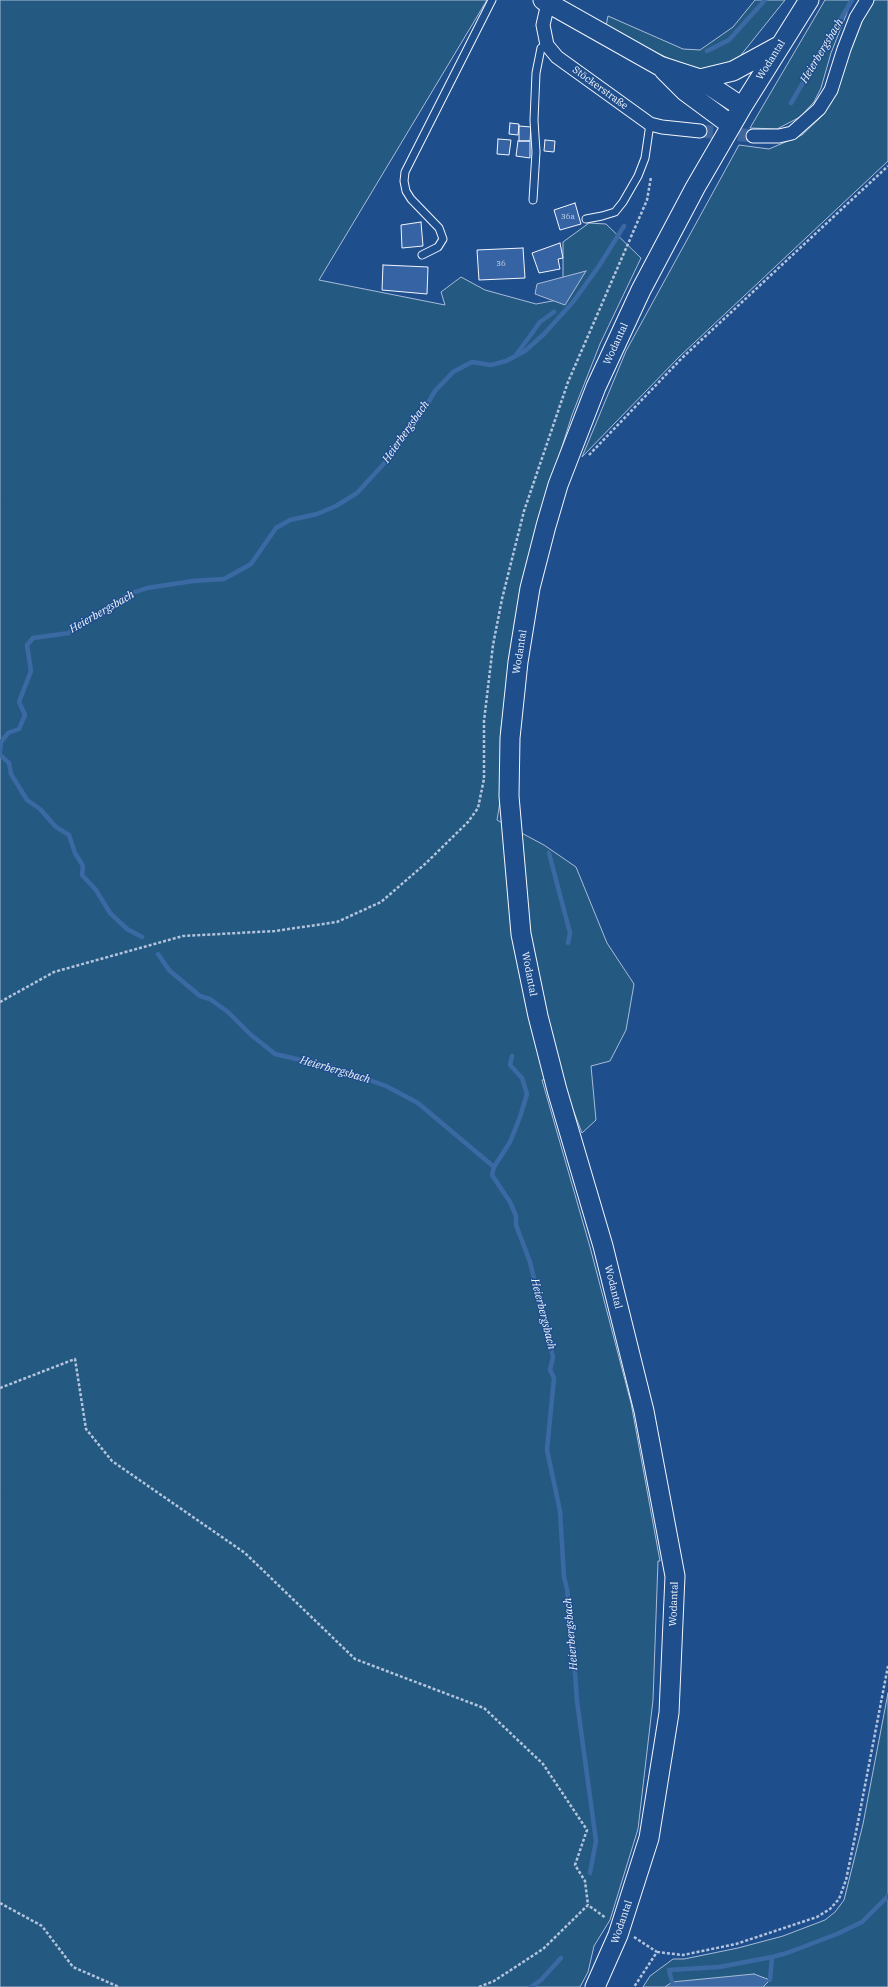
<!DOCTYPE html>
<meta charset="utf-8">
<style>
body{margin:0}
canvas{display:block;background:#1f4e8c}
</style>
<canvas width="888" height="1987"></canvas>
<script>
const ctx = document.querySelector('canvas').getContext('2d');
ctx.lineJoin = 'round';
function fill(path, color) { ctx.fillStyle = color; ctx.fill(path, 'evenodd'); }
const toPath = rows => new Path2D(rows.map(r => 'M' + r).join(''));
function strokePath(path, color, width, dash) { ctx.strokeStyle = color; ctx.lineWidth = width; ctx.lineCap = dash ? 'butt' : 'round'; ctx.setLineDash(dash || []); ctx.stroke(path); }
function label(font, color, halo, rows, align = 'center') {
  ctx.font = font + ' "IBM Plex Serif",serif'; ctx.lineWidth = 3; ctx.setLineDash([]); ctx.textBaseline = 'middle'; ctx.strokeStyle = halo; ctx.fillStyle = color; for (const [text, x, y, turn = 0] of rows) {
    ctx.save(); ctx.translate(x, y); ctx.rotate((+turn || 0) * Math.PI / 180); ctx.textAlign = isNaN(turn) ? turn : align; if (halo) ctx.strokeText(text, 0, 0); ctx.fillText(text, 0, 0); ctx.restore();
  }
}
const green = toPath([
 [0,0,487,0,319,280,445,305,441,292,461,277,485,290,536,304,563,299,563,242,589,223,606,224,641,258,600,344,572,415,540,517,511,662,501,728,501,796,497,820,544,845,576,867,607,943,634,984,626,1030,610,1061,591,1066,596,1120,582,1133,561,1078,542,1080,590,1247,631,1403,660,1561,658,1561,653,1700,638,1829,610,1920,594,1946,588,1972,580,1987,0,1987,0,0],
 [755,0,785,0,737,60,706,70,684,65,659,54,606,26,608,16,683,49,700,50,733,27,755,0],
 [825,0,852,0,831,53,821,88,814,102,800,117,777,129,750,128,825,0],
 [872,0,888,0,888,161,679,357,582,457,626,351,739,145,769,149,802,135,823,115,835,93,851,42,872,0],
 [888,1693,888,1987,643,1987,650,1976,673,1959,684,1959,738,1948,783,1936,825,1920,835,1912,844,1900,863,1824,888,1693]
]);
fill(green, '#245a82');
strokePath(green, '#a8bbd7', 1);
const water = toPath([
 [586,271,565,305,535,294,537,284,586,271],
 [754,1974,770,1980,763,1987,665,1987,672,1982,754,1974]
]);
fill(water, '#3b69a3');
strokePath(water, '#a8bbd7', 1);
strokePath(toPath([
 [707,51,729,40,765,0],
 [791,103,852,0],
 [516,355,540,322,554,312],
 [0,752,1,742,8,733,19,729,25,715,19,702,31,671,27,645,33,638,69,633,127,595,147,588,193,581,224,579,251,564,276,528,290,520,317,514,336,506,357,493,390,457,419,418,435,391,453,372,472,362,491,365,506,361,525,351,544,334,573,302,599,266,624,226],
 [0,755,9,763,11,774,27,800,40,809,56,827,69,835,75,853,83,866,82,875,96,890,110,913,127,929,142,937],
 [549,853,570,933,568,943],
 [158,954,169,970,200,996,210,999,228,1012,250,1034,275,1054,335,1068,386,1086,418,1103,494,1167,492,1175,510,1202,516,1216,516,1225,530,1262,553,1357,550,1370,554,1378,547,1450,560,1511,564,1577,567,1589,573,1645,577,1701,596,1841,590,1873],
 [494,1167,510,1142,520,1117,527,1094,522,1078,510,1065,512,1056],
 [770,1980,772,1957],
 [672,1982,669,1970,719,1967,772,1957,787,1953,837,1934,862,1922,888,1896],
 [531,1987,541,1980,561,1958]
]), '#3b69a3', 4.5);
const building = toPath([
 [510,123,519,124,518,135,509,134,510,123],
 [519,126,531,127,530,141,519,141,519,126],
 [498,139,511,140,509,155,497,154,498,139],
 [545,140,555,141,554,152,544,151,545,140],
 [518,141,530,141,530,158,516,156,518,141],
 [575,203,581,224,560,230,554,210,575,203],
 [421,222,423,246,402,248,401,225,421,222],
 [560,243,563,258,558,259,560,269,539,273,532,253,560,243],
 [523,248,525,278,479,280,477,250,523,248],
 [383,265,428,267,427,294,382,290,383,265]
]);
fill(building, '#3563a3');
strokePath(building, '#f2f6ff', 1);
strokePath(toPath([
 [700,131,753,136]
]), '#3f679d', 13, [13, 6]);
const lane = toPath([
 [533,200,536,152,534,120,536,73,541,48,547,45],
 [586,219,602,216,615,212,623,202,638,176,645,158,650,124],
 [422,255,438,247,443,239,439,228,411,199,406,191,404,181,405,172,492,0]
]);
const street = toPath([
 [548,3,543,25,547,45,557,57,650,124,662,127,700,131],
 [753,136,779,136,792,133,819,109,831,90,844,49,856,18,867,0]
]);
const secondary = toPath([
 [543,0,660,66,700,79,742,107],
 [664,70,685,91,731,125],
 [700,79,733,71,777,47],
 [595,1987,618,1935,649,1838,669,1713,675,1576,644,1411,603,1246,557,1090,538,1016,521,934,509,796,510,738,518,662,530,588,546,526,558,485,596,387,641,290,695,188,742,107,809,0]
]);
strokePath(lane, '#f2f6ff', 9);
strokePath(street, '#f2f6ff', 15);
strokePath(secondary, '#f2f6ff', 21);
strokePath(toPath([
 [589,455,682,358,888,166],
 [0,1002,54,972,183,936,275,931,337,922,381,902,425,864,468,822,478,808,484,779,484,721,493,645,502,599,524,511,568,382,647,200,651,177],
 [0,1388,75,1359,86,1429,112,1461,245,1553,355,1659,484,1708,543,1764,587,1830,575,1865,585,1881,588,1905],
 [0,1903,42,1926,73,1967,119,1987],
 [634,1937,657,1952,634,1987],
 [657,1952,683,1955,736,1944,817,1917,830,1909,839,1899,846,1880,857,1827,888,1666],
 [479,1987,494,1981,543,1949,588,1905,606,1918]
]), '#b3c4dc', 2.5, [3, 2]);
strokePath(lane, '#1f4e8c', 7);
strokePath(street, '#1f4e8c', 13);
strokePath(secondary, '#1f4e8c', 19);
label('8px', '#c3d1e8', null, [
 ["36a",568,217],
 ["36",501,264]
]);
label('10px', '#f2f6ff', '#1f4e8c', [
 ["Wodantal",771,60,-58],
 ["Stöckerstraße",600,88,36],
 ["Wodantal",616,344,-65],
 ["Wodantal",520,652,-81],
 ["Wodantal",529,974,79],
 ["Wodantal",613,1287,76],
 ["Wodantal",674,1604,-88],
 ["Wodantal",622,1922,-71]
]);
label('italic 11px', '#f2f6ff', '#1f4e8c', [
 ["Heierbergsbach",822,51,-59],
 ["Heierbergsbach",406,432,-55],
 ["Heierbergsbach",102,612,-30],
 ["Heierbergsbach",335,1070,16],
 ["Heierbergsbach",543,1314,76],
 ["Heierbergsbach",571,1634,-95]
]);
</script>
